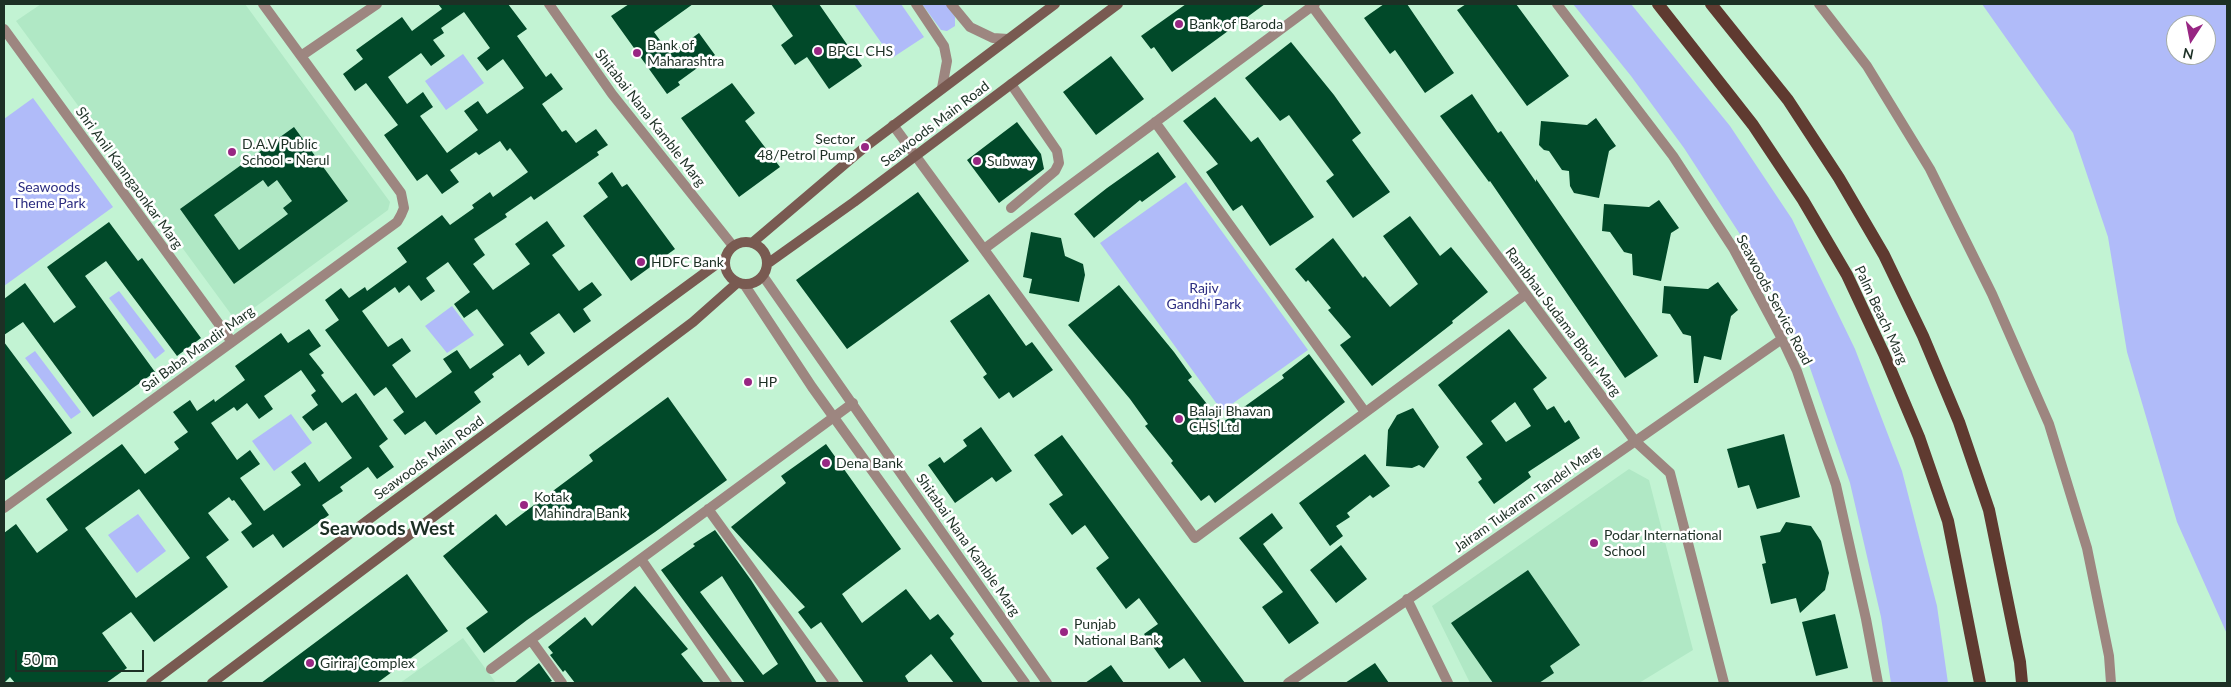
<!DOCTYPE html>
<html>
<head>
<meta charset="utf-8">
<style>
	body { margin:0 }
	#map { position:relative; width:2231px; height:687px; overflow:hidden; background:#c2f3d3; font-family:Lato,sans-serif }
	canvas { display:block }
	.frame { position:absolute; inset:0; border:5px solid #1d3025; pointer-events:none }
	.north { position:absolute; left:2166px; top:15px; width:50px; height:50px; box-sizing:border-box; background:#fff; border:1px solid #a5aca8; border-radius:50%; rotate:191deg; font-size:14px; font-weight:700; line-height:20px; text-align:center; color:#1d3025 }
	.north::after { content:''; display:block; margin:auto; width:18px; height:22px; background:#982683; clip-path:polygon(50% 0,100% 100%,50% 72%,0 100%) }
	.scale { position:absolute; left:15px; top:650px; width:129px; height:22px; box-sizing:border-box; border:2px solid #1d3025; border-top:0; padding-left:6px; font-size:15px; line-height:18px; white-space:nowrap; color:#1d3025; -webkit-text-stroke:4px #fff; paint-order:stroke }
</style>
</head>
<body>
<div id="map">
<canvas width="2231" height="687"></canvas>
<div class="frame"></div>
<div class="north">N</div>
<div class="scale">50 m</div>
</div>
<script>
const context = document.querySelector('canvas').getContext('2d');
context.lineJoin = 'round';
function fill(path, color) { context.fillStyle = color; context.fill(path, 'evenodd'); }
const poly = rows => new Path2D(rows.map(r => 'M' + r).join(''));
function strokePath(path, color, width, dash) { context.strokeStyle = color; context.lineWidth = width; context.lineCap = dash ? 'butt' : 'round'; context.setLineDash(dash || []); context.stroke(path); }
function write(font, color, halo, rows, align = 'center') {
  context.font = font + ' Lato,sans-serif'; context.lineWidth = 5; context.setLineDash([]); context.textBaseline = 'middle'; context.strokeStyle = halo; context.fillStyle = color; for (const [text, x, y, turn = 0] of rows) {
    context.save(); context.translate(x, y); context.rotate((+turn || 0) * Math.PI / 180); context.textAlign = isNaN(turn) ? turn : align; if (halo) context.strokeText(text, 0, 0); context.fillText(text, 0, 0); context.restore();
  }
}
const built = poly([
	[41,4,245,4,390,202,388,210,236,321,16,21],
	[1629,469,1649,480,1693,650,1639,683,1470,683,1432,606],
	[463,638,496,683,400,683]
]);
const green = poly([
	[854,4,901,4,924,37,892,58],
	[922,4,946,4,955,17,955,26,947,31,941,30],
	[1573,4,1631,4,1730,126,1792,219,1855,349,1902,471,1937,606,1948,683,1891,683,1881,617,1850,483,1809,365,1794,333,1745,242,1684,148,1631,76],
	[1982,4,2227,4,2227,634,2177,522,2127,352,2108,237,2073,133],
	[2176,25,2206,25,2206,55,2176,55],
	[463,54,484,83,446,110,425,81],
	[33,98,113,207,4,286,4,119],
	[1186,182,1308,350,1222,411,1100,243],
	[119,291,165,351,155,359,109,298],
	[452,306,474,335,447,353,425,326],
	[35,351,81,412,71,419,25,358],
	[291,414,312,443,274,471,252,441],
	[138,514,166,551,137,573,108,535]
]);
const building = poly([
	[438,4,508,4,527,29,517,36,546,77,551,73,563,89,542,104,562,132,566,130,576,143,596,129,608,145,597,152,599,155,534,200,531,196,505,214,507,217,474,239,485,255,473,264,493,290,530,264,515,244,547,221,565,246,552,255,579,291,592,282,602,295,583,309,591,321,574,333,559,313,530,333,545,353,528,366,520,354,492,374,494,377,474,392,481,402,436,435,425,421,405,435,393,420,404,412,386,387,374,396,325,330,339,320,325,300,341,288,349,298,365,287,367,291,407,262,397,248,442,215,450,225,474,208,472,205,490,192,493,197,528,172,510,148,507,151,500,141,479,155,476,152,450,170,459,182,442,194,427,174,417,181,384,135,398,125,366,83,355,91,343,74,363,59,356,50,402,17,412,31,442,9],
	[464,12,490,48,477,58,487,71,503,59,524,88,487,114,478,101,464,111,478,130,447,153,420,116,433,107,423,92,407,104,388,77,421,53,431,66,445,56,433,40,444,33,441,28],
	[448,262,470,292,454,304,464,318,477,309,504,345,470,369,457,350,443,359,452,372,416,398,392,365,411,351,402,338,388,347,362,311,395,287,399,293,409,285,421,301,435,291,426,278],
	[629,4,693,4,654,32,670,54,699,33,715,55,678,82,680,85,667,94,611,16],
	[771,4,819,4,862,66,829,89,807,57,795,65,781,45,793,36],
	[1186,4,1265,4,1172,72,1154,47,1151,49,1141,36],
	[1384,4,1407,4,1454,73,1425,93,1395,50,1390,54,1364,18],
	[1466,4,1516,4,1569,76,1527,106,1457,10],
	[1291,42,1334,95,1361,133,1352,140,1390,192,1353,218,1326,181,1334,175,1289,115,1280,121,1245,78],
	[1111,56,1144,99,1096,135,1063,92],
	[732,83,755,113,745,121,780,167,739,197,681,118],
	[1472,94,1498,133,1501,131,1536,182,1536,179,1658,356,1625,378,1490,181,1489,182,1440,116],
	[1215,97,1251,142,1258,137,1314,217,1270,246,1242,205,1233,211,1206,172,1218,164,1183,121],
	[1596,118,1616,146,1609,151,1599,198,1574,193,1570,186,1569,171,1562,170,1549,151,1544,150,1539,145,1541,121,1587,125],
	[1017,122,1041,154,1044,169,999,203,967,160],
	[294,127,348,201,234,284,180,209],
	[263,180,268,187,277,180,292,201,283,208,288,214,239,250,214,215],
	[1158,152,1176,177,1142,202,1140,200,1094,238,1074,214,1107,188],
	[612,172,622,187,627,184,675,249,631,281,583,216,608,197,598,183],
	[918,192,969,261,847,349,796,280],
	[1659,200,1679,228,1671,233,1661,281,1633,275,1632,254,1624,252,1610,232,1602,231,1604,204,1649,207],
	[1410,216,1440,256,1451,247,1488,292,1452,321,1453,323,1372,386,1340,345,1351,337,1328,310,1331,308,1308,280,1306,282,1295,269,1333,238,1363,278,1365,276,1390,307,1418,284,1383,236],
	[109,222,138,261,142,258,201,338,177,356,106,261,85,276,155,372,93,417,23,322,4,335,4,299,25,283,54,323,76,307,47,267],
	[1031,232,1061,238,1065,256,1083,264,1085,275,1079,302,1029,293,1032,279,1023,277],
	[1718,282,1738,310,1731,316,1721,360,1704,356,1698,383,1694,383,1691,336,1683,334,1670,314,1662,313,1664,286,1708,289],
	[1119,285,1174,352,1192,377,1188,380,1222,423,1284,378,1282,375,1309,354,1345,402,1215,503,1209,495,1201,501,1171,463,1173,461,1145,426,1148,424,1130,399,1068,325],
	[989,294,1026,346,1032,342,1053,370,1013,398,1009,392,999,399,983,377,987,374,950,321],
	[309,329,321,346,309,354,324,373,321,375,342,403,356,393,388,439,379,446,394,467,377,479,368,467,340,487,343,491,322,505,329,515,283,548,273,534,253,548,241,532,252,524,234,500,232,501,229,497,208,513,229,540,206,557,228,587,154,642,131,612,102,633,127,668,106,683,15,683,10,677,4,683,4,533,16,524,37,553,68,530,46,499,122,444,145,474,179,449,174,442,188,432,173,412,190,400,197,411,214,399,215,402,245,380,235,366,281,333,288,343],
	[301,370,316,391,311,395,318,405,302,417,313,431,326,422,352,458,319,482,305,462,291,472,301,485,264,511,240,478,260,464,250,450,237,460,211,423,234,407,237,411,247,403,259,419,273,409,264,396],
	[139,489,190,558,136,598,85,528],
	[1509,329,1547,378,1533,389,1547,410,1554,406,1565,423,1569,420,1580,438,1528,472,1531,477,1494,504,1478,482,1482,479,1466,457,1483,444,1438,385],
	[1515,402,1531,426,1506,442,1491,421],
	[4,342,72,433,4,481],
	[668,397,727,480,655,532,527,620,484,653,466,628,488,612,443,556,496,514,506,526,593,461,589,455],
	[1413,408,1439,447,1424,468,1419,465,1412,468,1386,466,1388,430,1397,415],
	[981,427,1012,471,996,482,992,477,955,503,928,465,940,457,944,463,967,446,963,440],
	[1784,434,1800,497,1757,509,1749,485,1738,488,1727,449],
	[1062,435,1245,683,1202,683,1184,658,1169,669,1144,634,1158,624,1139,598,1126,609,1096,568,1109,558,1085,525,1072,535,1049,504,1063,495,1034,455],
	[826,444,901,549,842,594,862,623,906,589,930,620,938,614,954,634,950,638,983,683,954,683,931,654,905,676,909,683,864,683,821,622,811,629,798,612,805,607,731,527,786,483,781,476],
	[1365,454,1390,486,1373,498,1370,495,1347,513,1350,517,1336,526,1343,536,1330,546,1299,503],
	[1272,513,1283,528,1263,544,1319,623,1289,644,1262,607,1283,592,1239,538],
	[1786,522,1811,526,1821,541,1829,573,1825,590,1800,613,1796,598,1771,604,1762,564,1766,563,1760,536,1780,532],
	[715,530,751,580,817,683,745,683,661,570,695,546,693,544],
	[722,576,778,664,763,675,700,592],
	[1341,545,1367,579,1336,603,1310,570],
	[1528,570,1580,645,1550,666,1554,673,1539,683,1493,683,1451,623],
	[407,574,448,631,377,683,261,683],
	[635,586,688,649,681,654,704,683,575,683,565,670,563,672,550,655,553,653,548,647,585,617,592,626],
	[1835,614,1848,668,1816,676,1802,622],
	[539,663,552,681,548,683,514,683],
	[1375,663,1389,683,1345,683],
	[1111,665,1124,683,1085,683]
]);
const minor = poly([
	[916,4,944,46,947,61,942,88],
	[951,4,970,27,993,38,1008,39],
	[1557,4,1673,156,1733,248,1782,339,1797,371,1836,485,1866,619,1878,683],
	[1819,4,1867,66,1930,169,1992,294,2049,424,2087,548,2109,656,2111,683],
	[1312,6,1635,441,1670,473,1724,683],
	[4,29,232,342],
	[301,56,377,4],
	[1155,122,1365,412],
	[893,125,1195,538,1526,294],
	[1011,208,1055,171,1059,163,1057,151,1011,84],
	[984,249,1315,4],
	[4,508,397,222,401,215,404,208,401,193,263,4],
	[708,509,834,683],
	[641,559,727,683],
	[1407,599,1448,683],
	[531,640,562,683],
	[491,669,853,403],
	[1288,683,1782,339]
]);
const tertiary = poly([
	[549,4,612,94,733,246],
	[763,276,1047,683],
	[744,284,812,387,1025,683]
]);
const secondary = poly([
	'725 263a21 21 0 1 1 42 0a21 21 0 1 1-42 0Z',
	[752,243,865,147,1055,4],
	[767,264,854,202,1118,4],
	[151,683,376,514,725,258],
	[212,683,693,322,737,283]
]);
const primary = poly([
	[1658,4,1753,125,1803,200,1847,275,1884,354,1919,437,1948,521,1980,683],
	[1711,4,1788,100,1839,178,1884,255,1923,336,1959,422,1989,510,2020,662,2022,683]
]);
const markers = [
	[1179,24,5,"#982683"],
	[818,51,5,"#982683"],
	[637,53,5,"#982683"],
	[865,147,5,"#982683"],
	[232,152,5,"#982683"],
	[977,161,5,"#982683"],
	[641,262,5,"#982683"],
	[748,382,5,"#982683"],
	[1179,419,5,"#982683"],
	[826,463,5,"#982683"],
	[524,505,5,"#982683"],
	[1594,543,5,"#982683"],
	[1064,632,5,"#982683"],
	[310,663,5,"#982683"]
];
const poiNames = [
	["Bank of Baroda",1189,24],
	["Bank of",647,45],
	["Maharashtra",647,61],
	["BPCL CHS",828,51],
	["Sector",855,139,"right"],
	["48/Petrol Pump",855,155,"right"],
	["D.A.V Public",242,144],
	["School - Nerul",242,160],
	["Subway",987,161],
	["HDFC Bank",651,262],
	["HP",758,382],
	["Balaji Bhavan",1189,411],
	["CHS Ltd",1189,427],
	["Dena Bank",836,463],
	["Kotak",534,497],
	["Mahindra Bank",534,513],
	["Podar International",1604,535],
	["School",1604,551],
	["Punjab",1074,624],
	["National Bank",1074,640],
	["Giriraj Complex",320,663]
];
const streetNames = [
	["Shitabai Nana Kamble Marg",650,118,52],
	["Seawoods Main Road",935,124,-37],
	["Shri Anil Kanngaonkar Marg",129,178,54],
	["Seawoods Service Road",1774,300,62],
	["Palm Beach Marg",1881,315,65],
	["Rambhau Sudama Bhoir Marg",1563,322,53],
	["Sai Baba Mandir Marg",198,349,-36],
	["Seawoods Main Road",429,458,-36],
	["Jairam Tukaram Tandel Marg",1527,499,-35],
	["Shitabai Nana Kamble Marg",968,545,55]
];
const parkNames = [
	["Seawoods",49,187],
	["Theme Park",49,203],
	["Rajiv",1204,288],
	["Gandhi Park",1204,304]
];
const districtNames = [
	["Seawoods West",387,529]
];
fill(built, '#b0e8c5');
fill(green, '#b0bbf9');
fill(building, '#014929');
strokePath(minor, '#9d8680', 10);
strokePath(tertiary, '#9d8680', 10);
strokePath(secondary, '#795a51', 10);
strokePath(primary, '#5f3a30', 12);
for (const [x, y, r, color] of markers) { const dot = new Path2D(); dot.arc(x, y, r, 0, 2 * Math.PI); context.fillStyle = color; context.fill(dot); strokePath(dot, '#fff', 2); }
write('14px', '#1d3025', '#fff', poiNames, 'left');
write('14px', '#1d3025', '#fff', streetNames);
write('14px', '#2c2d80', '#fff', parkNames);
write('bold 19px', '#1d3025', '#fff', districtNames);
</script>
</body>
</html>
